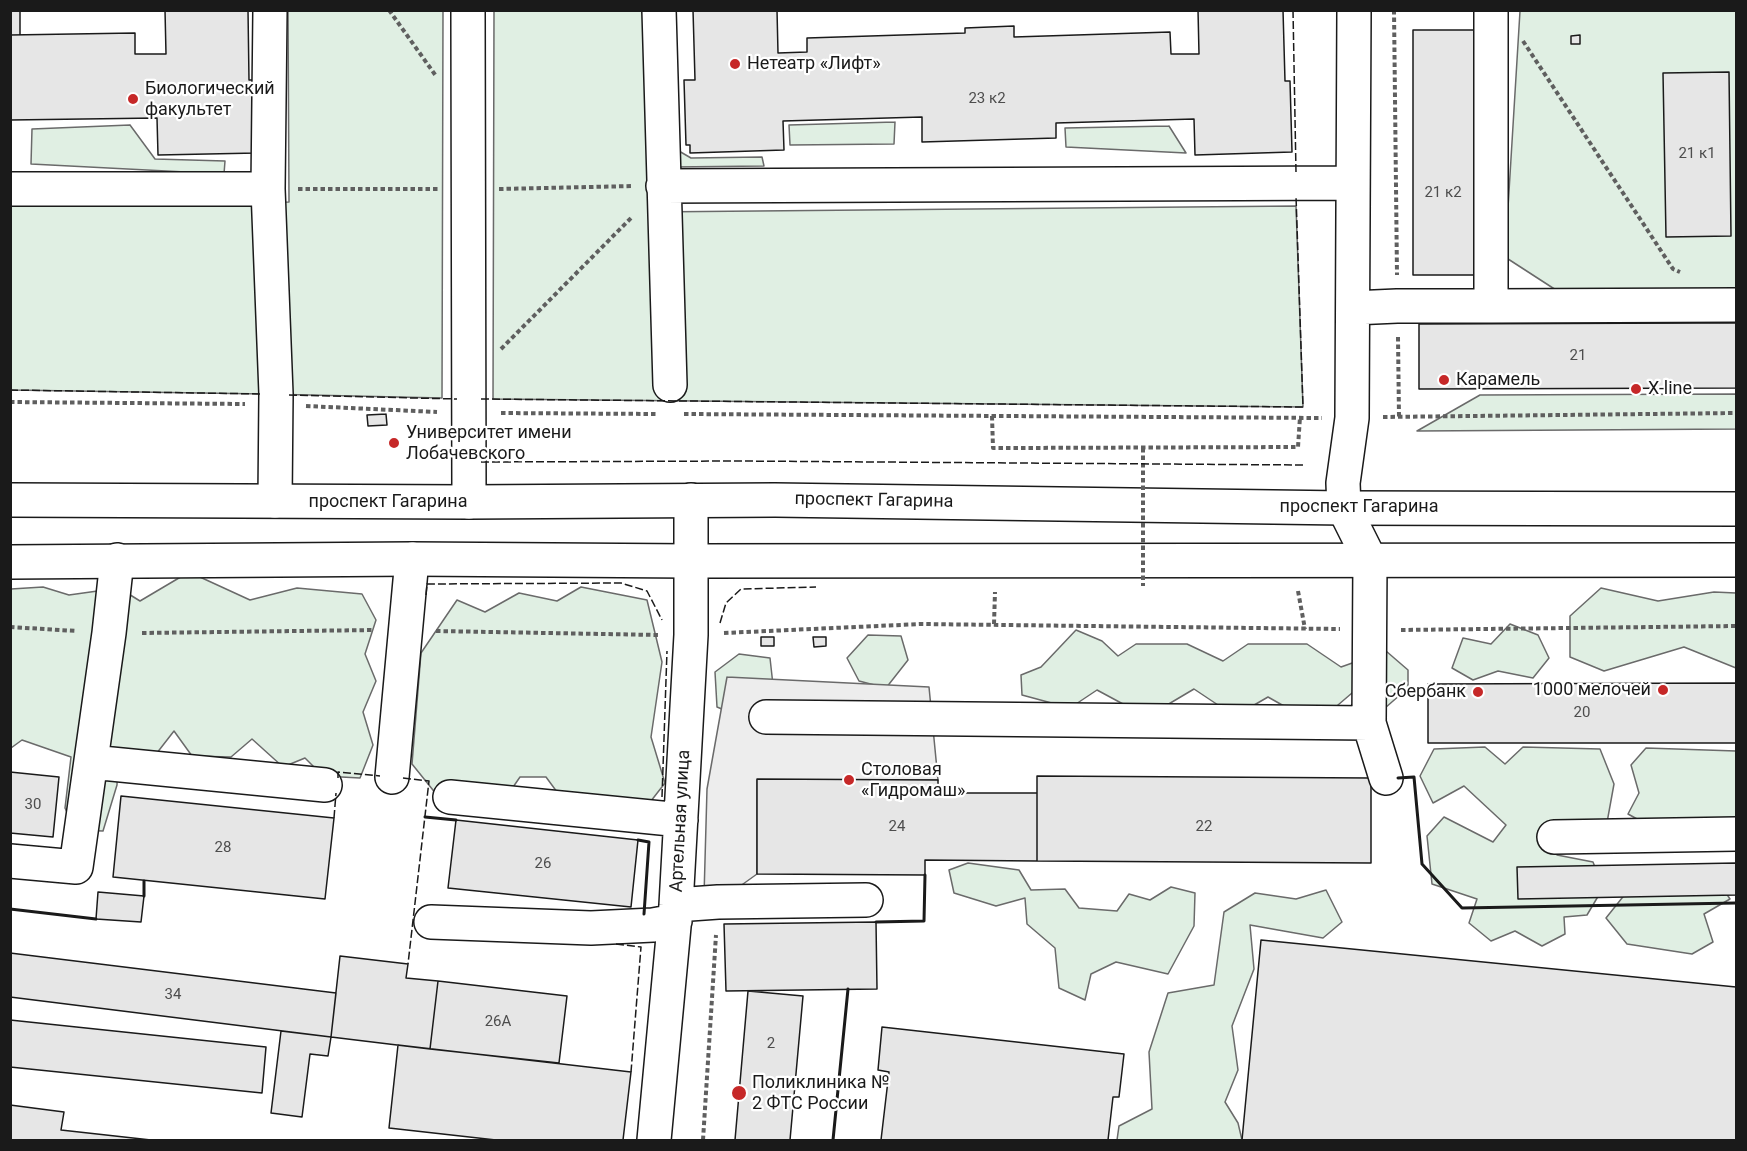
<!DOCTYPE html>
<html>
<head>
<meta charset="utf-8">
<style>
	body { margin:0 }
	#map { position:relative; width:1747px; height:1151px; overflow:hidden; background:#fff; font-family:Roboto,sans-serif }
	canvas { display:block }
	.frame { position:absolute; inset:0; border:12px solid #1a1a1a; pointer-events:none }
</style>
</head>
<body>
<div id="map">
<canvas width="1747" height="1151"></canvas>
<div class="frame"></div>
</div>
<script>
const context = document.querySelector('canvas').getContext('2d');
context.lineJoin = 'round';
function fill(path, color) { context.fillStyle = color; context.fill(path, 'evenodd'); }
const poly = rows => new Path2D(rows.map(r => 'M' + r).join(''));
function strokePath(path, color, width, dash) { context.strokeStyle = color; context.lineWidth = width; context.lineCap = dash ? 'butt' : 'round'; context.setLineDash(dash || []); context.stroke(path); }
function write(font, color, halo, rows, align = 'center') {
  context.font = font + ' Roboto,sans-serif'; context.lineWidth = 4.5; context.setLineDash([]); context.textBaseline = 'middle'; context.strokeStyle = halo; context.fillStyle = color; for (const [text, x, y, turn = 0] of rows) {
    context.save(); context.translate(x, y); context.rotate((+turn || 0) * Math.PI / 180); context.textAlign = isNaN(turn) ? turn : align; if (halo) context.strokeText(text, 0, 0); context.fillText(text, 0, 0); context.restore();
  }
}
const green = poly([
	[288,11,443,11,442,398,265,394,11,390,10,203,289,202,288,11],
	[494,11,644,11,649,212,1296,206,1303,407,493,399,494,11],
	[1520,11,1736,11,1736,315,1556,290,1505,257,1520,11],
	[895,122,894,144,790,145,789,125,895,122],
	[130,125,155,159,225,161,224,174,31,164,32,129,130,125],
	[1169,126,1186,153,1066,147,1065,128,1169,126],
	[672,147,691,158,762,157,764,166,672,167,672,147],
	[1736,394,1736,429,1417,431,1480,395,1736,394],
	[189,572,250,600,297,588,362,594,376,620,365,654,376,681,363,712,373,745,360,778,323,776,305,758,283,767,252,739,231,757,192,756,174,731,153,758,118,754,117,785,103,831,75,830,65,808,71,757,22,740,11,748,11,589,43,587,69,595,119,588,140,601,189,572],
	[581,587,647,600,662,662,651,737,665,783,633,824,571,811,546,777,520,777,500,806,445,805,412,764,421,653,457,600,485,612,519,593,557,601,581,587],
	[1601,588,1658,601,1714,592,1736,593,1736,668,1684,647,1604,671,1570,657,1570,616,1601,588],
	[1510,624,1538,635,1549,658,1533,678,1498,671,1473,680,1452,668,1463,638,1491,644,1510,624],
	[1076,630,1102,641,1118,656,1136,644,1187,644,1223,661,1248,644,1307,644,1341,667,1386,651,1408,670,1408,688,1385,708,1352,693,1331,711,1291,710,1268,697,1249,708,1224,709,1194,689,1167,705,1123,704,1097,690,1070,708,1022,695,1021,675,1041,667,1076,630],
	[868,635,901,636,908,660,886,688,859,681,847,658,868,635],
	[739,654,770,658,774,694,741,717,717,707,715,672,739,654],
	[1485,747,1505,764,1523,747,1600,749,1614,784,1606,828,1559,829,1557,855,1593,862,1603,888,1587,915,1564,917,1565,934,1542,946,1515,931,1491,941,1469,923,1477,899,1432,884,1427,836,1444,817,1493,842,1506,825,1464,786,1433,803,1420,776,1434,749,1485,747],
	[1646,748,1736,751,1736,843,1686,846,1628,814,1639,793,1631,765,1646,748],
	[968,863,1019,870,1031,890,1065,889,1079,908,1117,911,1129,894,1150,900,1171,887,1195,893,1194,926,1168,974,1116,962,1091,974,1085,1000,1059,988,1055,948,1027,924,1025,898,996,906,954,893,949,870,968,863],
	[1718,881,1730,899,1704,914,1713,942,1692,954,1627,944,1606,918,1634,883,1718,881],
	[1326,890,1342,922,1323,938,1250,925,1254,969,1232,1026,1238,1070,1225,1102,1238,1123,1242,1140,1117,1140,1119,1126,1152,1109,1149,1052,1168,993,1214,985,1224,912,1255,893,1296,899,1326,890]
]);
const parking = poly([
	[727,677,929,687,938,780,757,780,757,874,718,902,704,896,707,789,727,677]
]);
const building = poly([
	[10,10,20,10,20,35,10,35,10,10],
	[165,10,248,10,249,80,256,80,257,153,158,155,157,118,10,120,10,35,135,33,135,54,166,54,165,10],
	[693,10,777,10,778,53,807,52,807,38,965,33,965,28,1014,26,1014,37,1170,32,1171,54,1199,54,1198,10,1283,10,1285,81,1290,81,1292,152,1195,155,1194,119,1056,123,1056,138,922,142,922,117,783,121,784,150,690,153,690,145,686,145,684,80,695,80,693,10],
	[1413,30,1474,30,1474,275,1413,275,1413,30],
	[1580,35,1580,44,1571,44,1571,36,1580,35],
	[1729,72,1731,236,1666,237,1663,73,1729,72],
	[1697,323,1736,323,1736,388,1419,389,1419,324,1697,323],
	[386,414,387,425,368,426,367,415,386,414],
	[761,637,774,637,774,646,761,646,761,637],
	[813,637,826,637,826,646,814,647,813,637],
	[1736,683,1736,743,1428,743,1428,684,1736,683],
	[10,772,59,777,53,837,10,833,10,772],
	[1037,776,1371,778,1371,863,1037,861,1037,776],
	[757,779,938,780,938,793,1037,793,1037,861,925,860,925,875,757,874,757,779],
	[121,796,334,818,325,899,113,877,121,796],
	[456,820,638,840,631,907,448,888,456,820],
	[1736,863,1736,895,1518,899,1517,867,1736,863],
	[98,892,144,896,141,922,96,919,98,892],
	[876,922,877,989,726,991,724,924,876,922],
	[1261,940,1736,987,1736,1140,1242,1140,1261,940],
	[10,953,336,993,331,1037,10,997,10,953],
	[340,956,408,964,406,978,438,981,430,1049,331,1037,340,956],
	[438,981,567,996,559,1063,430,1049,438,981],
	[748,991,803,996,790,1140,735,1140,748,991],
	[10,1020,266,1047,262,1093,10,1067,10,1020],
	[882,1027,1124,1054,1119,1097,1113,1097,1108,1140,881,1140,889,1072,878,1070,882,1027],
	[281,1031,331,1037,328,1056,310,1054,302,1117,271,1113,281,1031],
	[398,1045,631,1072,623,1140,496,1140,389,1128,398,1045],
	[10,1105,64,1112,61,1130,151,1140,10,1140,10,1105]
]);
const path = poly([
	[389,10,436,76],
	[1394,10,1397,275],
	[1523,41,1673,269,1680,272],
	[298,189,438,189],
	[499,189,633,186],
	[1398,337,1399,417],
	[501,349,633,216],
	[10,402,245,404],
	[306,406,437,412],
	[501,413,656,414],
	[684,414,1322,418],
	[992,416,993,448,1008,448,1298,447,1300,417],
	[1383,417,1736,413],
	[1298,591,1305,629],
	[994,624,995,592],
	[10,627,77,631],
	[1401,630,1736,626],
	[436,631,659,635],
	[142,633,374,630],
	[724,633,921,624,1340,629],
	[703,1140,716,935]
]);
const minor = poly([
	[270,10,268,189,276,394,275,501],
	[468,10,469,502],
	[659,10,670,385],
	[1354,10,1352,418,1343,483,1344,508,1370,560,1369,723,1386,778],
	[1491,10,1491,306,1736,305],
	[663,186,1353,183],
	[10,189,268,189],
	[1353,308,1397,306,1491,306],
	[766,717,1369,723],
	[91,762,325,785],
	[392,777,412,559],
	[450,797,681,820],
	[1554,837,1736,834],
	[10,861,76,867,109,633,117,560],
	[676,905,718,902,866,900],
	[431,922,591,928,653,925,675,921],
	[654,1140,676,905,691,635,691,500]
]);
const major = poly([
	[10,500,469,502,775,500,1344,508,1736,509],
	[10,562,412,559,691,561,1736,560]
]);
const pathBridge = poly([
	[1143,448,1143,586]
]);
const fence = poly([
	[1293,10,1296,172],
	[10,390,262,394],
	[289,395,457,399],
	[481,399,1303,407,1296,196],
	[481,462,737,461,1303,465],
	[426,595,427,584,621,583,647,591,662,620],
	[720,623,726,603,741,589,816,587],
	[338,778,338,772,380,776],
	[403,778,429,781,408,964],
	[662,797,667,651],
	[334,818,336,793],
	[616,944,641,947,631,1072]
]);
const wall = poly([
	[1398,778,1414,777,1422,864,1462,908,1736,903],
	[425,817,456,820],
	[638,840,649,842,644,914],
	[144,896,144,881],
	[10,909,96,919],
	[876,922,924,921,925,875],
	[833,1140,848,989]
]);
const markers = [
	[735,64,6,"#c62828"],
	[133,99,6,"#c62828"],
	[1444,380,6,"#c62828"],
	[1636,389,6,"#c62828"],
	[394,443,6,"#c62828"],
	[1663,690,6,"#c62828"],
	[1478,692,6,"#c62828"],
	[849,780,6,"#c62828"],
	[739,1093,8,"#c62828"]
];
const numberNames = [
	["23 к2",987,99],
	["21 к1",1697,154],
	["21 к2",1443,193],
	["21",1578,356],
	["20",1582,713],
	["30",33,805],
	["24",897,827],
	["22",1204,827],
	["28",223,848],
	["26",543,864],
	["34",173,995],
	["26А",498,1022],
	["2",771,1044]
];
const poiNames = [
	["Нетеатр «Лифт»",747,64],
	["Биологический",145,89],
	["факультет",145,110],
	["Карамель",1456,380],
	["X-line",1648,389],
	["Университет имени",406,433],
	["Лобачевского",406,454],
	["1000 мелочей",1651,690,"right"],
	["Сбербанк",1466,692,"right"],
	["Столовая",861,770],
	["«Гидромаш»",861,791],
	["Поликлиника №",752,1083],
	["2 ФТС России",752,1104]
];
const streetNames = [
	["проспект Гагарина",874,501,1],
	["проспект Гагарина",388,502],
	["проспект Гагарина",1359,507],
	["Артельная улица",681,821,-87]
];
fill(green, '#e0efe3');
strokePath(green, '#6a6a6a', 1.5);
fill(parking, '#ededed');
strokePath(parking, '#6a6a6a', 1.5);
fill(building, '#e6e6e6');
strokePath(building, '#1a1a1a', 1.5);
strokePath(minor, '#1a1a1a', 36);
strokePath(major, '#1a1a1a', 36);
strokePath(path, '#5f5f5f', 4, [4.5, 3]);
strokePath(minor, '#fff', 33);
strokePath(major, '#fff', 33);
strokePath(pathBridge, '#5f5f5f', 4, [4.5, 3]);
strokePath(fence, '#1a1a1a', 1.5, [8, 3]);
strokePath(wall, '#1a1a1a', 3);
for (const [x, y, r, color] of markers) { const dot = new Path2D(); dot.arc(x, y, r, 0, 2 * Math.PI); context.fillStyle = color; context.fill(dot); strokePath(dot, '#fff', 2); }
write('15px', '#4d4d4d', null, numberNames);
write('18px', '#1a1a1a', '#fff', poiNames, 'left');
write('18px', '#1a1a1a', '#fff', streetNames);
</script>
</body>
</html>
